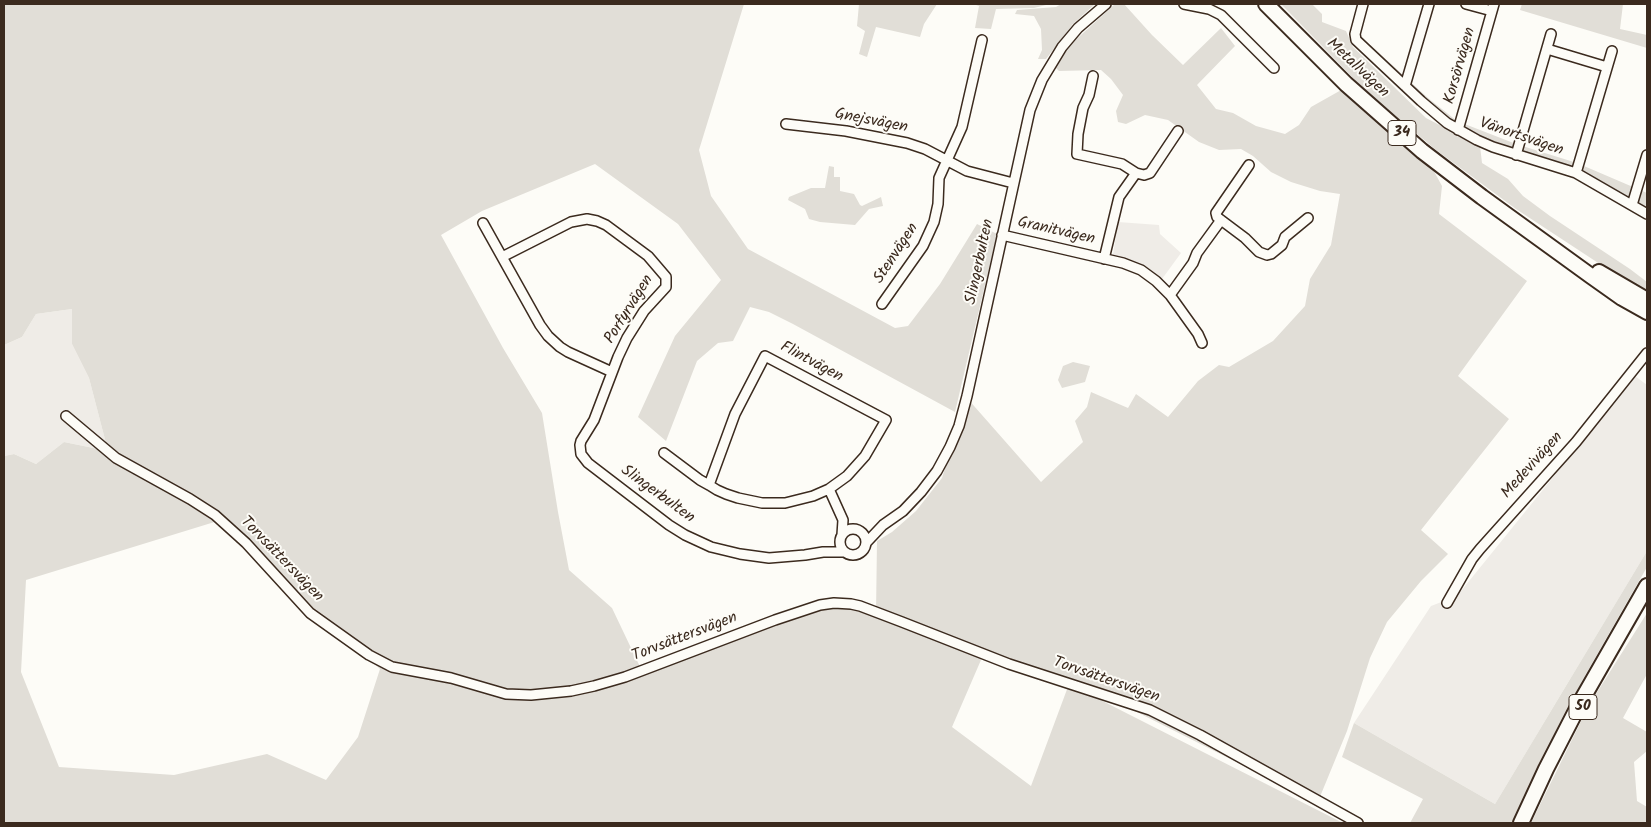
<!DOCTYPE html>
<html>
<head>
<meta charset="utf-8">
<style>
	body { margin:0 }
	#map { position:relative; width:1651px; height:827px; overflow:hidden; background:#fdfcf7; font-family:Kalam,sans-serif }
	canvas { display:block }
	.frame { position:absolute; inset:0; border:5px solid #3b2a1e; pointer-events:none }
</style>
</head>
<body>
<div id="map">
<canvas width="1651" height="827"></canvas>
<div class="frame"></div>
</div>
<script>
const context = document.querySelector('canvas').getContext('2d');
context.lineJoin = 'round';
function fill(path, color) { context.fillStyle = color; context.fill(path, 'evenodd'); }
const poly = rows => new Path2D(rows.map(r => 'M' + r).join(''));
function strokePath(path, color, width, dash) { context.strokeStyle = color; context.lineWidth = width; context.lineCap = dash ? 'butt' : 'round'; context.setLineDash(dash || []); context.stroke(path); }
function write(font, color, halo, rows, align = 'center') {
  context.font = font + ' Kalam,sans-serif'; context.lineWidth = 4; context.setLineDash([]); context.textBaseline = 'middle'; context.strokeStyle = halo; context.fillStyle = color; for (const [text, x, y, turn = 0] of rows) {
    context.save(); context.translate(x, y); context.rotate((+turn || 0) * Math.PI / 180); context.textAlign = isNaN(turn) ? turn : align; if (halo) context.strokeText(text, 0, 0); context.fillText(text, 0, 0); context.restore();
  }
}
const built = poly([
	[1118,222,1159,225,1160,234,1181,253,1162,279,1140,263,1113,255],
	[72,309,72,344,89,378,108,451,64,442,36,464,14,454,4,456,4,345,22,337,36,314],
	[1635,376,1647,385,1647,551,1495,804,1354,723,1431,606,1457,596]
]);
const green = poly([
	[4,4,744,4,699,150,711,196,748,249,895,328,908,326,940,284,977,224,997,234,955,412,793,324,769,312,750,307,733,341,718,343,697,361,666,441,638,417,675,336,721,280,678,224,595,164,482,211,441,235,503,348,542,413,558,512,569,570,612,608,642,671,753,625,839,603,876,613,877,541,892,532,916,511,942,478,967,398,1041,482,1083,442,1075,421,1087,407,1091,392,1128,408,1136,394,1168,417,1198,381,1219,365,1229,367,1273,341,1305,306,1310,279,1331,245,1340,194,1320,191,1291,182,1271,172,1253,156,1241,149,1219,150,1199,142,1168,120,1145,115,1126,124,1118,122,1116,111,1123,95,1111,79,1101,70,1059,71,1053,65,1070,45,1115,4,1124,4,1152,35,1183,65,1221,28,1235,46,1197,85,1216,109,1233,113,1256,126,1285,134,1299,125,1311,107,1343,89,1430,164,1442,186,1439,214,1527,281,1458,376,1509,419,1421,530,1448,554,1421,581,1387,622,1370,658,1347,731,1317,804,1292,790,1101,694,1073,686,1343,823,4,823,4,456,14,454,36,464,64,442,108,451,89,378,72,344,72,309,36,314,22,337,4,345],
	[221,520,292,591,380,669,358,737,326,780,267,754,174,775,59,767,21,672,26,580],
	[984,653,1069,684,1031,786,952,727],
	[419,667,443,678,383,669,384,668],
	[859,4,937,4,924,24,920,37,876,27,867,57,859,54,865,31,857,26],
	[973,4,1050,4,1034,8,996,9,991,29,975,28,979,6],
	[1061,4,1095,4,1073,24,1046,59,1038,59,1042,50,1041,29,1034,16,1015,14,1017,10,1056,7],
	[1281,4,1312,4,1322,14,1322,22,1346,31,1353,47,1426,118,1480,146,1482,163,1508,179,1523,196,1550,216,1630,269,1647,282,1647,295,1516,209,1436,150,1366,91],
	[1522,4,1623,4,1620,29,1647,35,1647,48,1520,10],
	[1353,29,1428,98,1457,121,1516,144,1577,163,1647,193,1647,215,1574,175,1511,155,1431,115,1353,42],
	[829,166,834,167,834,177,840,177,840,191,854,194,860,205,862,206,881,197,883,206,869,209,855,225,820,222,809,219,805,209,788,200,789,197,811,188,825,188],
	[1073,362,1090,366,1085,382,1062,388,1058,380,1063,366],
	[1647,551,1647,567,1582,681,1512,823,1410,823,1423,799,1342,757,1354,723,1495,804],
	[1647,613,1647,674,1623,718,1647,732,1647,751,1634,762,1637,801,1647,807,1647,823,1531,823,1589,705]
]);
const minor = poly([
	[1184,4,1209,9,1221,15,1274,68],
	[1363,4,1355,34,1356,40,1421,101,1447,123,1477,140,1493,147,1576,173,1647,214],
	[1466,4,1492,11],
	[1547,49,1607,67],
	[1093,76,1089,95,1083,108,1078,134,1077,154,1122,164,1136,173,1144,175,1150,173,1178,131],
	[1405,86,1429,4],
	[786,124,846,131,907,143,925,149,967,171,1013,183],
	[1458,130,1494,4],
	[1516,155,1551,34],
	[1249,165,1216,213,1217,217,1245,238,1259,252,1267,255,1271,254,1282,245,1285,237,1308,218],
	[1576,173,1612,51],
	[1632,205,1647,155],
	[483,223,540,325,548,336,560,347,568,352,612,372],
	[1002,235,1123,263,1141,270,1156,281,1170,295,1198,334,1202,343],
	[502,257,571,222,587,219,597,221,606,225,648,256,666,277,666,287,644,311,627,338,618,357,594,420,581,441,580,445,581,454,588,463,669,525,685,535,711,547,740,554,769,558,805,555,823,552,843,552],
	[1104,259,1119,197,1136,173],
	[1170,295,1193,263,1197,253,1221,220],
	[882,304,923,246,934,222,938,204,939,178,962,127,982,40],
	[66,416,116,458,190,499,215,515,246,543,310,613,369,655,392,667,451,678,506,694,531,695,571,691,594,686,625,677,775,620,820,605,834,603,851,604,860,606,902,622,1009,664,1150,710,1200,735,1358,823],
	[664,453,700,480,709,485,717,490,726,494,738,498,762,503,785,503,813,496,829,489,847,476,865,456,886,420,765,356,735,414,709,485],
	[829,489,843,520,842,535],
	'840 542a13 13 0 1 1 26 0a13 13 0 1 1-26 0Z',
	[866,543,883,525,903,511,921,492,937,471,950,447,959,426,967,396,1030,110,1042,80,1062,47,1078,28,1106,4],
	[1447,603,1472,559,1480,549,1576,442,1647,353]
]);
const primary = poly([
	[1266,4,1346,84,1422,151,1482,197,1591,276,1622,298,1647,312],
	[1599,272,1647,300]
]);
const trunk = poly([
	[1521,823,1546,769,1580,703,1647,586]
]);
const shields = [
	[1402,133,28],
	[1583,707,28]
];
const shieldNames = [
	["34",1402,133],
	["50",1583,707]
];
const streetNames = [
	["Korsörvägen",1461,66,-74],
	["Metallvägen",1357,69,43],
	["Gnejsvägen",871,122,11],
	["Vänortsvägen",1521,138,19],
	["Granitvägen",1056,232,13],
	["Stenvägen",897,254,-57],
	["Slingerbulten",981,262,-78],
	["Porfyrvägen",630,310,-58],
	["Flintvägen",811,363,28],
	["Medevivägen",1533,466,-48],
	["Slingerbulten",657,495,36],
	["Torvsättersvägen",281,560,46],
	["Torvsättersvägen",685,638,-21],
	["Torvsättersvägen",1106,681,19]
];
fill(built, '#efece7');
fill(green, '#e1ded7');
strokePath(minor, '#3b2a1e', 12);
strokePath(primary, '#3b2a1e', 18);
strokePath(trunk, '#3b2a1e', 18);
strokePath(minor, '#fdfcf7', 9);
strokePath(primary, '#fdfcf7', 14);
strokePath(trunk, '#fdfcf7', 14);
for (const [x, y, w] of shields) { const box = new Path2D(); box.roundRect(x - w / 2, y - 12.5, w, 25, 4); context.fillStyle = '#fdfcf7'; context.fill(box); strokePath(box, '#3b2a1e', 1); }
write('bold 15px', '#3b2a1e', null, shieldNames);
write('16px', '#3b2a1e', '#fdfcf7', streetNames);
</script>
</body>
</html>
